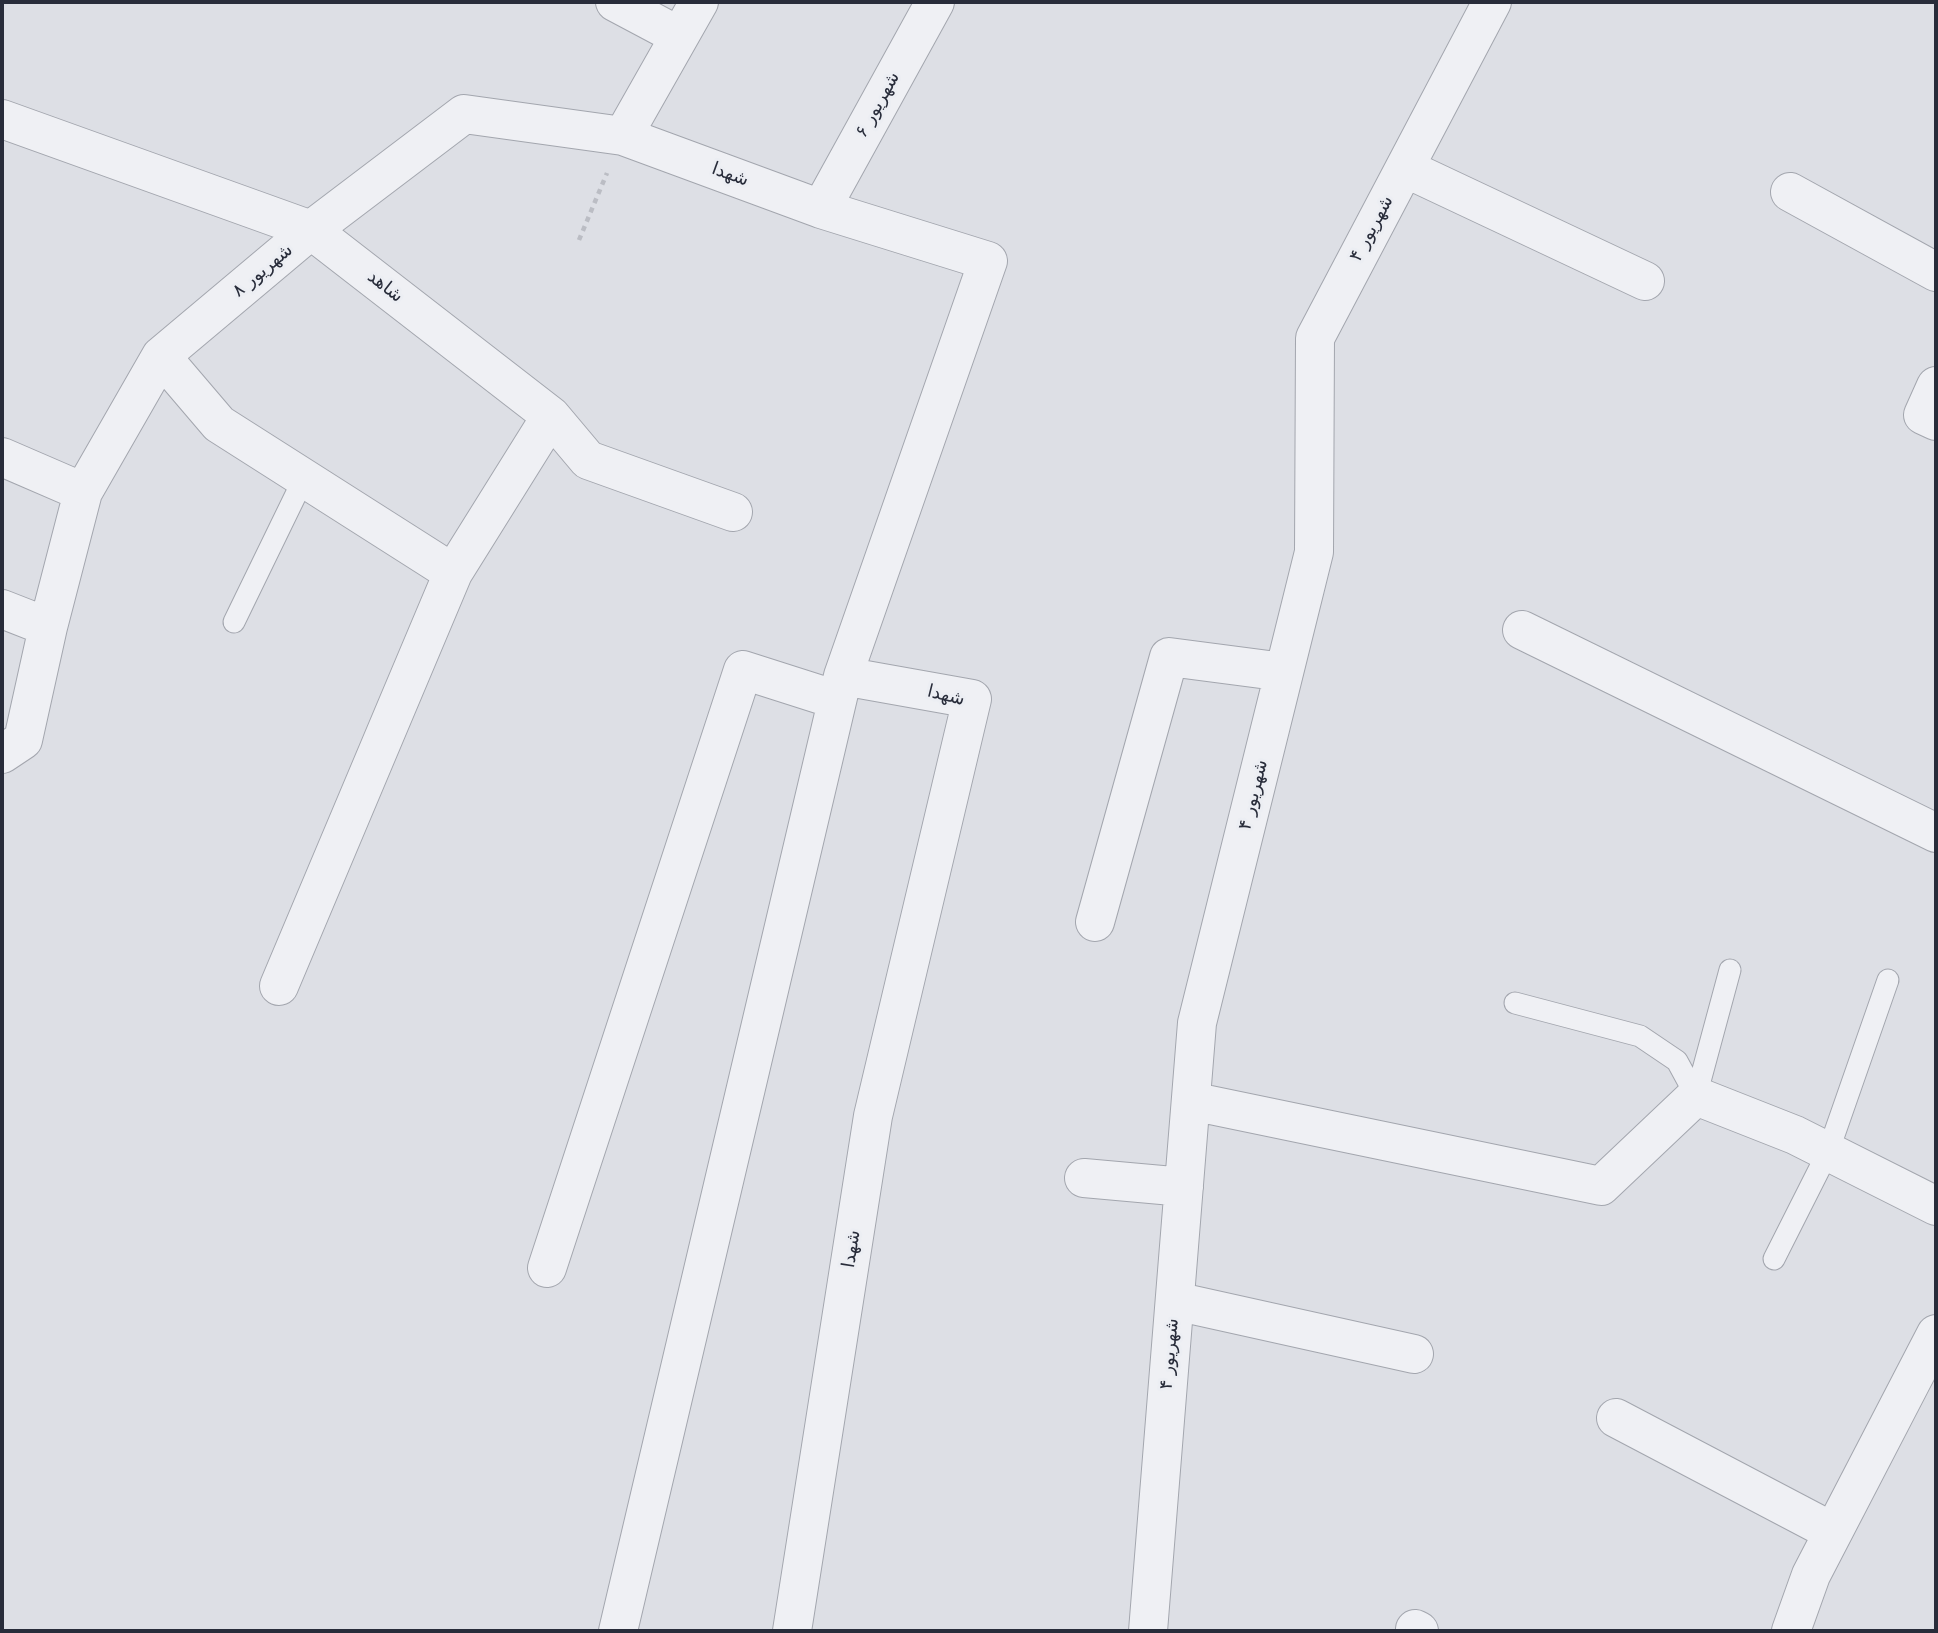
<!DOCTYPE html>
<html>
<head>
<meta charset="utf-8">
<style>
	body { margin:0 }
	#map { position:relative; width:1938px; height:1633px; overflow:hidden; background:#dddfe5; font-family:"DejaVu Sans",sans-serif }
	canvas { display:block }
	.frame { position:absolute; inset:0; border:4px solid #282c3a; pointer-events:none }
</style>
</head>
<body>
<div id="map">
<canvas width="1938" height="1633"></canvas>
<div class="frame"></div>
</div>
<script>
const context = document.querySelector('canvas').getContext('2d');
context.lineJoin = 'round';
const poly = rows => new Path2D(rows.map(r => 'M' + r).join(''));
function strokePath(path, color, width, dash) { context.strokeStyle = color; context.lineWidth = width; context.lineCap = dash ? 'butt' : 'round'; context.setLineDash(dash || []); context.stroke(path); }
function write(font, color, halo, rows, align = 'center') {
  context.font = font + ' "DejaVu Sans","Noto Sans Arabic",sans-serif'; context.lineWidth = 6; context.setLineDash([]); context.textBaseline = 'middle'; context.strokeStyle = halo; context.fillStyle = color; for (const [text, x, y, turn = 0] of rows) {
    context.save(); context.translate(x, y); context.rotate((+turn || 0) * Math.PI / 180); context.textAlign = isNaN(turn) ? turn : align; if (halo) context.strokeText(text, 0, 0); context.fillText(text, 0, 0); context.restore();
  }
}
const path = poly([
	[579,240,607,173]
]);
const lane = poly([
	[234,622,304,478],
	[1515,1003,1640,1036,1677,1061,1696,1096],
	[1696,1096,1730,970],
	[1774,1259,1828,1152,1888,980]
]);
const street = poly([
	[615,2,679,36],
	[2,119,311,230,551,416,588,460,733,512],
	[623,136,699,2],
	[1405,168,1645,281],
	[1790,192,1936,272],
	[821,209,935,2],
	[161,356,219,424,453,573],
	[1936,386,1923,415,1936,421],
	[2,457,83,492],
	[2,609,48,627],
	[1522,630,1936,833],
	[2,754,23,740,48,627,83,492,161,356,311,230,464,114,623,136,821,209,988,261,843,676,972,699,873,1116,792,1631],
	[1095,922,1169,657,1284,672],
	[279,986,453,573,551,416],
	[1191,1101,1601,1186,1696,1096,1795,1135,1936,1206],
	[1084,1178,1184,1187],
	[547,1268,743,670,837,700],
	[1175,1301,1414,1354],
	[1616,1418,1833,1532],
	[1415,1629,1419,1631],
	[618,1631,843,676],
	[1148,1631,1197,1023,1314,552,1315,338,1492,2],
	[1791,1631,1811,1575,1936,1334]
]);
const streetNames = [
	["شهریور ۶",878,105,-61],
	["شهدا",730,175,20],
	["شهریور ۴",1372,229,-62],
	["شهریور ۸",263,271,-40],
	["شاهد",385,287,38],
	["شهدا",946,696,14],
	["شهریور ۴",1254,795,-76],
	["شهدا",852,1249,-81],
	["شهریور ۴",1170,1354,-85]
];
strokePath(lane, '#a3a6ae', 23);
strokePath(street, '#a3a6ae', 40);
strokePath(path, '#bbbdc4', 4.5, [5, 5]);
strokePath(lane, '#eff0f4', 21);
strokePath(street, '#eff0f4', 38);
write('18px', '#282c3a', '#eceef3', streetNames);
</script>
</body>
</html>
